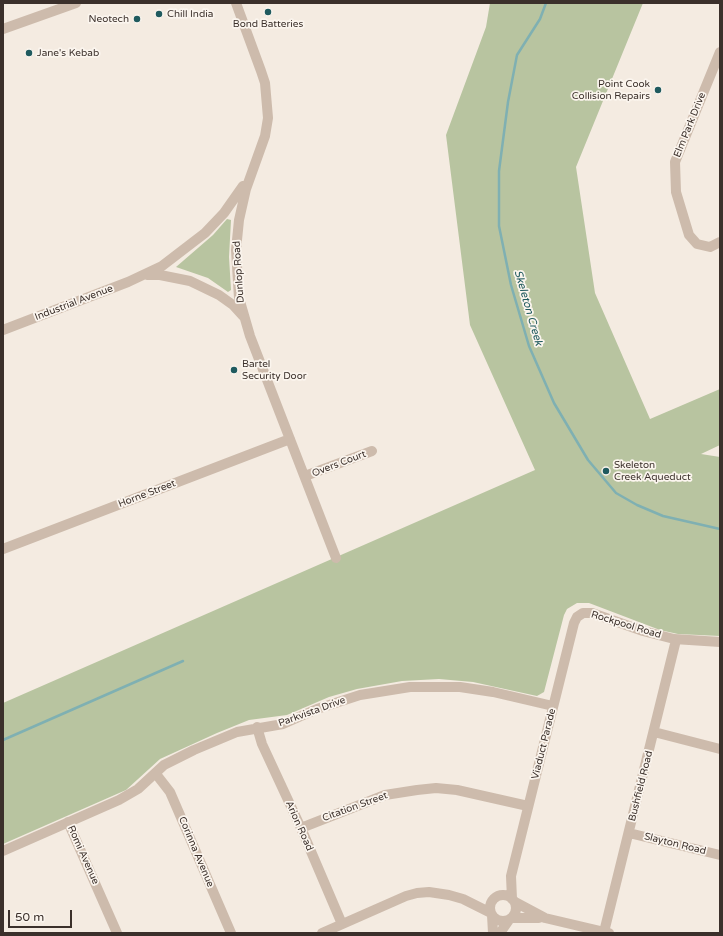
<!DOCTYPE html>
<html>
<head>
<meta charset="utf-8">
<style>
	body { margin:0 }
	#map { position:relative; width:723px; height:936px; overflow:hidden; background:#f4ebe1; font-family:"Varela Round",sans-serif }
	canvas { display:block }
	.frame { position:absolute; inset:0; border:4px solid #3b302b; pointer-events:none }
	.scale { position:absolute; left:8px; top:910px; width:64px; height:18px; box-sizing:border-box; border:2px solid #3b302b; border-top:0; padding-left:5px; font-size:12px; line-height:14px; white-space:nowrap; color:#3b302b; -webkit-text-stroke:3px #fbf5ee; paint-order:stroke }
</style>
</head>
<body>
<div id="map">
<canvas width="723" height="936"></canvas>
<div class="frame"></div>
<div class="scale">50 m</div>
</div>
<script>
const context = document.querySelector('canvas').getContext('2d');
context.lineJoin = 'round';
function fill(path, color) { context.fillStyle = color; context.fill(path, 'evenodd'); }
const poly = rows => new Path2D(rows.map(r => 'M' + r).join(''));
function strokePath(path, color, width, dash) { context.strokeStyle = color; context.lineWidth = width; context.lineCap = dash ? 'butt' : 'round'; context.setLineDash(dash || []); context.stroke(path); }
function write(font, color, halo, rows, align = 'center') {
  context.font = font + ' "Varela Round",sans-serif'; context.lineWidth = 3.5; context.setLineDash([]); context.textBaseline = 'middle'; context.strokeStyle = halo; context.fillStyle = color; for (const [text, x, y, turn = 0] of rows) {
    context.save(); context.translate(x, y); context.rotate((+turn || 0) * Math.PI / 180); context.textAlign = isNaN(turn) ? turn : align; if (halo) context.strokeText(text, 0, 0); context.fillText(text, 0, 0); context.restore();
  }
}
const green = poly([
	[490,3,643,3,576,167,595,293,650,419,720,389,720,445,701,454,720,457,720,636,678,634,660,630,589,603,577,603,567,609,564,615,544,692,537,696,473,682,439,679,402,681,357,689,329,697,287,715,249,720,217,733,160,759,126,790,3,844,3,703,535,470,470,325,446,135,486,27],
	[227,219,231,220,229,257,231,290,228,292,208,278,176,267,213,235]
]);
const stream = poly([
	[546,3,540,19,517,55,508,102,499,171,499,226,511,285,529,346,554,403,588,460,616,493,637,505,663,516,720,529],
	[3,740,183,661]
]);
const minor = poly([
	[236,3,261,71,265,83,268,118,265,136,246,189,239,220,236,250,239,298,250,336,336,558],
	[3,29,76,3],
	[720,52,675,162,676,192,689,235,697,244,710,247,720,242],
	[147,275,160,275,190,281,219,295,233,305,243,316],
	[3,330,128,282,162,266,205,233,224,213,243,186],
	[305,476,372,451],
	[3,549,290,439],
	[257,727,262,744,301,828,342,924],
	[654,732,720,749],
	[156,774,170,792,231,933],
	[68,822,117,933],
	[301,828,385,795,417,790,436,788,457,790,528,806],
	[629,833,720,855],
	[3,851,119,800,138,789,164,765,194,750,237,732,283,724,317,709,360,695,410,687,460,687,493,692,553,706],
	'490 908a13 13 0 1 1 26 0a13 13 0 1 1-26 0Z',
	[512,899,511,876,574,623,577,617,583,613,592,613,643,631,674,639,720,642],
	[515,902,545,918,609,933],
	[492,915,493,933],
	[512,918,539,918],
	[604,932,676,640],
	[322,933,406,896,417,893,429,892,449,895,463,899,491,913],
	[500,933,509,920]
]);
const markers = [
	[268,12,4,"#1f5a5e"],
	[159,14,4,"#1f5a5e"],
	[137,19,4,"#1f5a5e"],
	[29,53,4,"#1f5a5e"],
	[658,90,4,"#1f5a5e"],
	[234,370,4,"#1f5a5e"],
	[606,471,4,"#1f5a5e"]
];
const poiNames = [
	["Chill India",167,14],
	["Neotech",129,19,"right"],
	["Bond Batteries",268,24,"center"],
	["Jane's Kebab",37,53],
	["Point Cook",650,84,"right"],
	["Collision Repairs",650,96,"right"],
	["Bartel",242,364],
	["Security Door",242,376],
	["Skeleton",614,465],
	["Creek Aqueduct",614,477]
];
const streetNames = [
	["Elm Park Drive",690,125,-68],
	["Dunlop Road",239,272,-94],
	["Industrial Avenue",74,303,-21],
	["Overs Court",339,464,-21],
	["Horne Street",147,494,-21],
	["Rockpool Road",626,625,17],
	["Parkvista Drive",312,712,-20],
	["Viaduct Parade",544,744,-76],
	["Bushfield Road",641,786,-76],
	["Citation Street",355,807,-20],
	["Arion Road",299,826,66],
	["Slayton Road",675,844,14],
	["Corinna Avenue",196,852,67],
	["Romi Avenue",83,855,66]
];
const waterNames = [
	["Skeleton Creek",528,308,74]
];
fill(green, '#b8c4a0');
strokePath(stream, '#7fb0b2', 2.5);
strokePath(minor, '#cdbbac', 10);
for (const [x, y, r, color] of markers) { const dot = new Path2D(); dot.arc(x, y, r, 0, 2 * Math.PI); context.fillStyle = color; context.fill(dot); strokePath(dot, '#fbf5ee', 1.5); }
write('10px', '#3b302b', '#fbf5ee', poiNames, 'left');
write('10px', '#3b302b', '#fbf5ee', streetNames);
write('italic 11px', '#1f5a5e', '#fbf5ee', waterNames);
</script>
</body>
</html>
